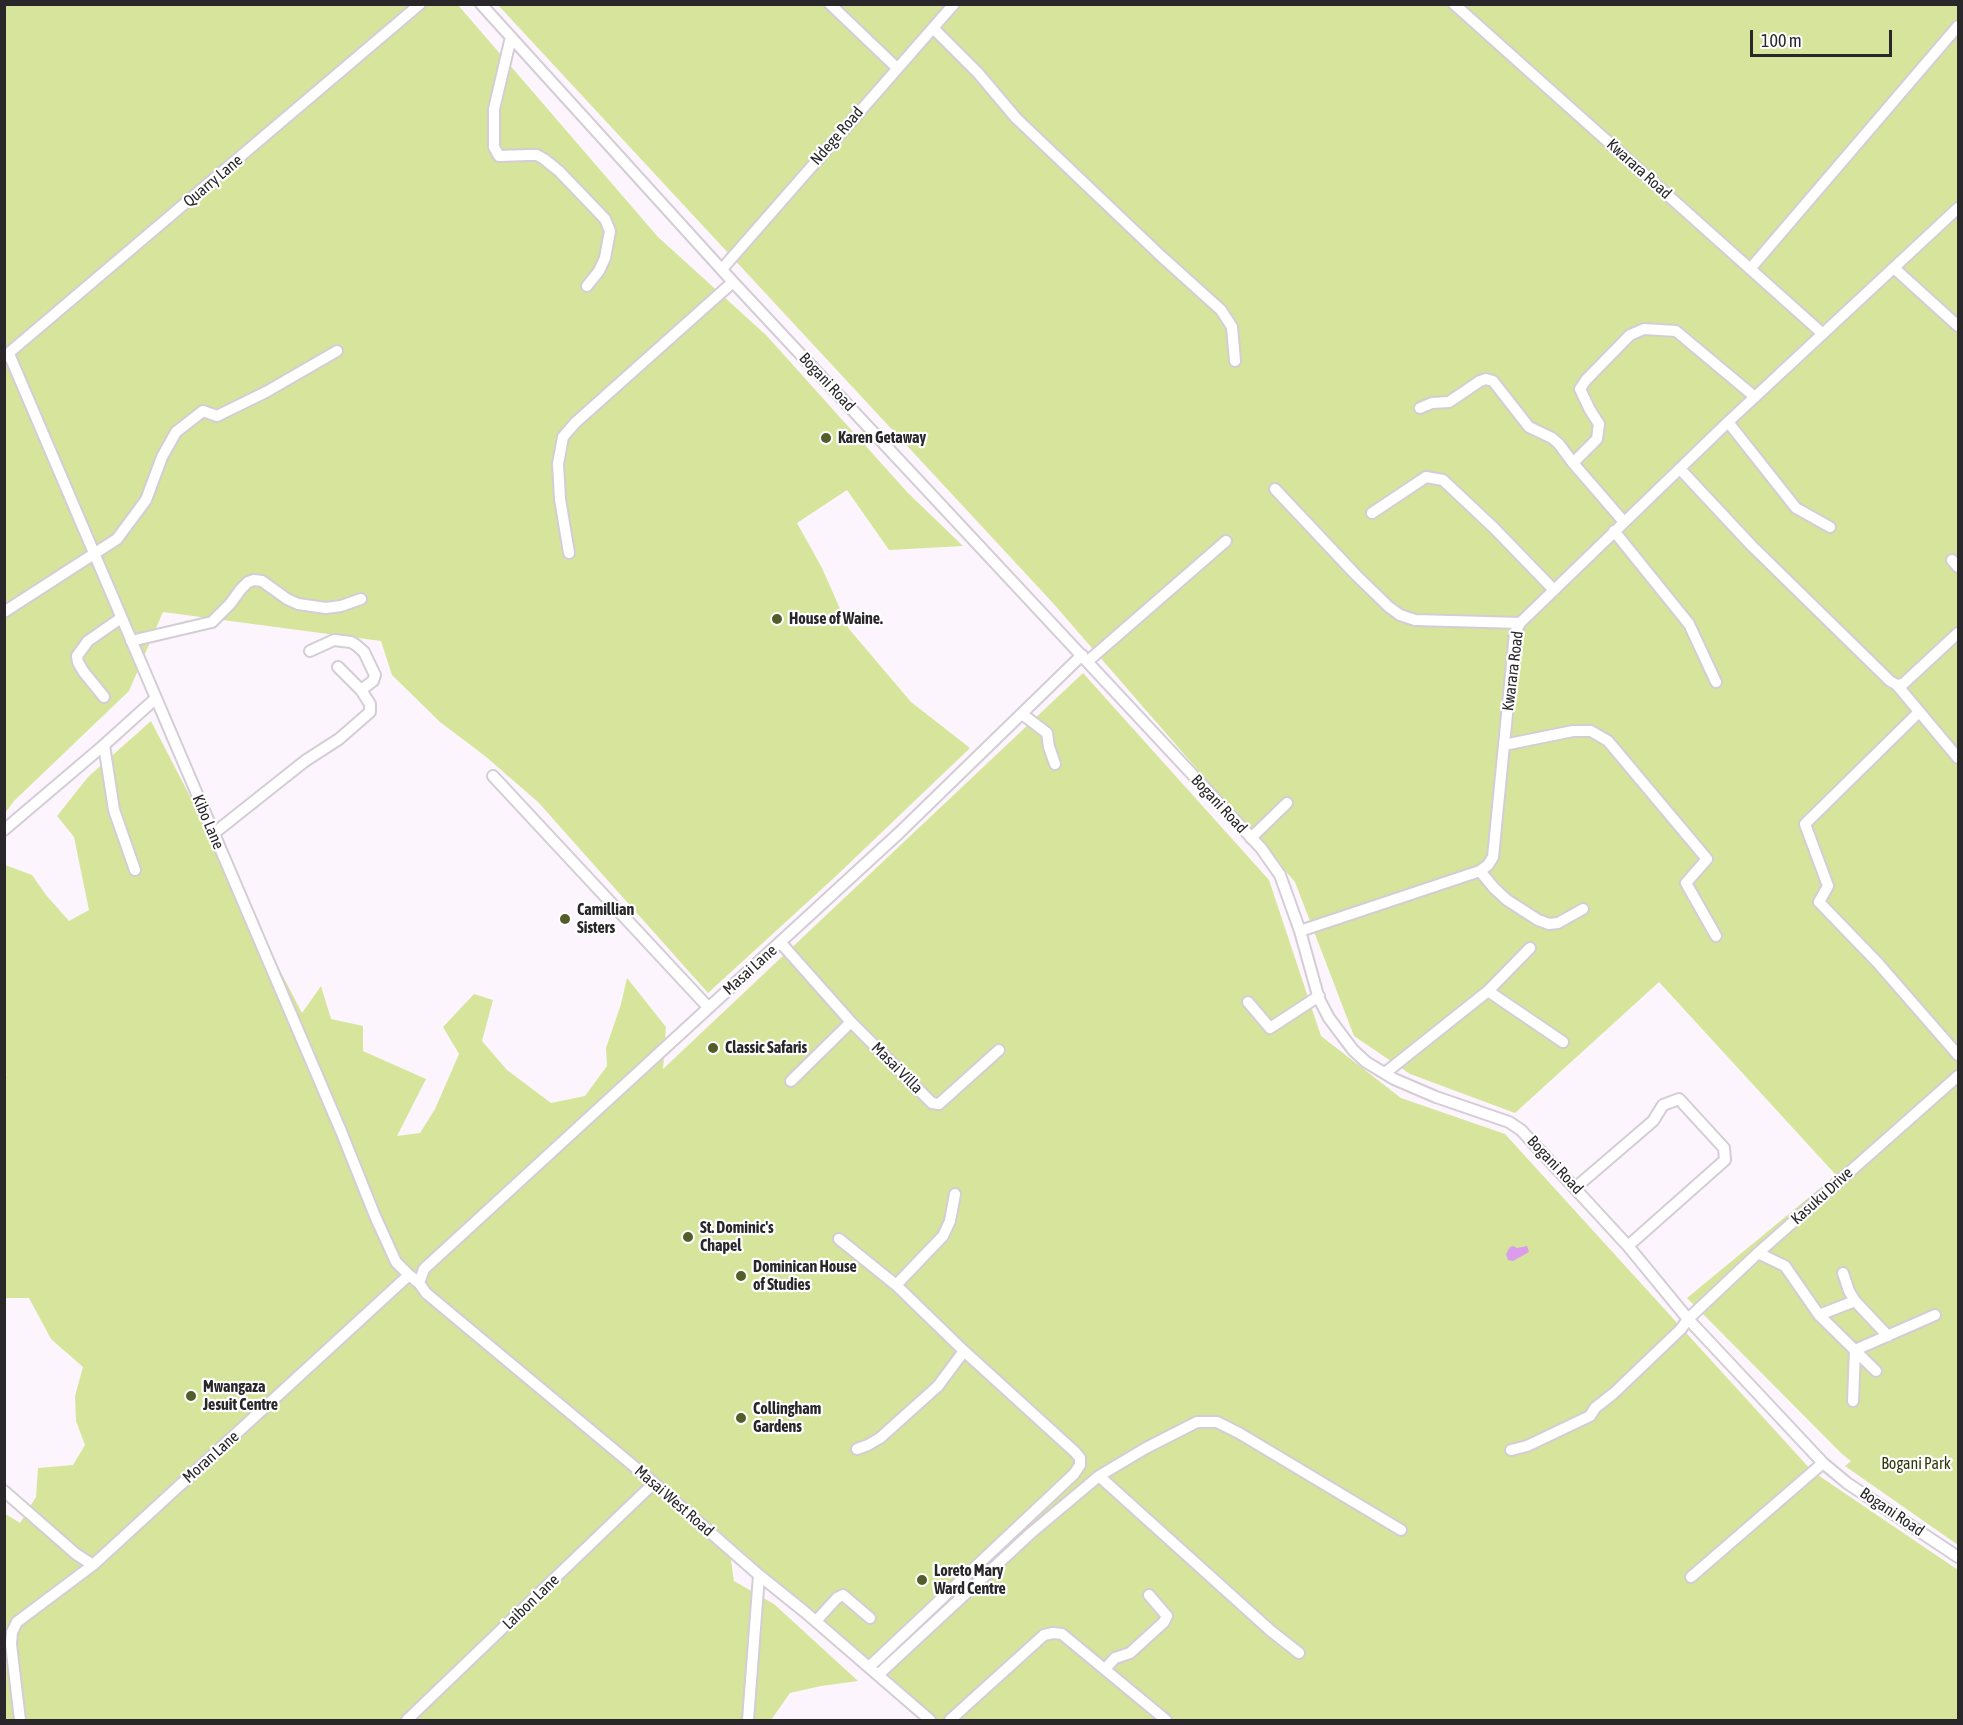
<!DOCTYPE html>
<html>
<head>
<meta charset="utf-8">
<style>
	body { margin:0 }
	#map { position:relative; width:1963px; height:1725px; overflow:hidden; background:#fcf5fe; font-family:"Asap Condensed",sans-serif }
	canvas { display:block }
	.frame { position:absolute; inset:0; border:6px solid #2a272a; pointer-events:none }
	.scale { position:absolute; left:1750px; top:30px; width:142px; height:27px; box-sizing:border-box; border:3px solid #2a272a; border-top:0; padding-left:8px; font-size:18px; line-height:21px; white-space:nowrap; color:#2a272a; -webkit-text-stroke:4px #fff; paint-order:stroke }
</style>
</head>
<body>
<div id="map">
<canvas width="1963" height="1725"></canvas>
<div class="frame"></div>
<div class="scale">100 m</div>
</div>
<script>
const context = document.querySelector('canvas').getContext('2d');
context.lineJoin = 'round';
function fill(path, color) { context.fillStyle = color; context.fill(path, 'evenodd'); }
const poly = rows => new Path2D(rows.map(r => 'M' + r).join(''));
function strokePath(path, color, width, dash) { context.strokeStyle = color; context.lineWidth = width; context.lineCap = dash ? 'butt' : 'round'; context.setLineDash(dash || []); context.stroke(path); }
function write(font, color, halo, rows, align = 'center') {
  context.font = font + ' "Asap Condensed",sans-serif'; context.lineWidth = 4.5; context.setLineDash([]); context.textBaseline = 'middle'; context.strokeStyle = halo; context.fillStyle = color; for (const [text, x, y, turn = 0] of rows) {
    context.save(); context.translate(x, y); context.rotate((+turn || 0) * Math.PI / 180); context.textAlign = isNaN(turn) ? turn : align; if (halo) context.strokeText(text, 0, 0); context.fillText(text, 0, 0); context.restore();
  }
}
const green = poly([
	[5,5,458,5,658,237,766,335,908,493,963,546,889,550,847,490,797,523,822,568,849,629,911,702,970,748,835,877,708,993,538,802,485,756,440,722,392,675,381,641,163,612,129,691,14,801,5,813],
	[498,5,1958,5,1958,1545,1845,1466,1851,1461,1842,1454,1687,1298,1836,1175,1659,982,1515,1113,1410,1074,1354,1036,1295,882,1052,602],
	[1083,673,1269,880,1321,1036,1401,1098,1505,1134,1812,1471,1958,1570,1958,1720,926,1720,729,1547,734,1581,774,1604,858,1681,821,1686,790,1693,771,1720,5,1720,4,1513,20,1523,36,1497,38,1468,73,1465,85,1445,76,1421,75,1396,83,1367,51,1339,29,1298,5,1298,4,1076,7,1074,4,1073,5,865,32,875,46,895,69,921,89,910,74,837,57,816,88,777,151,721,302,1013,321,986,331,1019,363,1026,363,1051,426,1079,397,1136,420,1133,435,1109,459,1054,443,1027,474,994,493,1000,482,1041,507,1070,551,1103,585,1096,607,1066,606,1048,621,1004,627,978,666,1027,663,1069]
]);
const water = poly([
	[1513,1246,1517,1248,1527,1246,1529,1252,1513,1261,1508,1260,1506,1254,1510,1247]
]);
const minor = poly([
	[481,4,733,282,1261,848,1280,875,1300,931,1319,999,1329,1018,1353,1050,1366,1062,1394,1079,1436,1097,1509,1122,1521,1130,1628,1246,1688,1319,1823,1463,1847,1483,1958,1557],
	[830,4,897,68],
	[1454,4,1823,334],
	[933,28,978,73,1016,118,1161,256,1221,310,1232,327,1235,361],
	[511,37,494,109,494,147,499,156,528,155,537,155,544,159,559,171,605,219,610,231,605,258,599,271,587,286],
	[1894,268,1958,326],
	[722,269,954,4],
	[1750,269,1958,26],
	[9,354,341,1131,375,1216,396,1262,409,1275,419,1283,426,1293,654,1483,759,1575,805,1612,930,1720],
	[4,357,420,4],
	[1420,408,1432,403,1449,402,1480,381,1486,379,1493,381,1529,427,1552,438,1559,444,1573,463],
	[1728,422,1796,508,1830,527],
	[1680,469,1752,546,1890,681,1897,685,1903,684,1958,633],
	[1275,489,1356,575,1389,607,1400,615,1415,620,1520,623],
	[1372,513,1426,477,1443,480,1494,528,1553,589],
	[1624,522,1573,463,1597,439,1599,424,1590,410,1580,389,1586,380,1630,335,1644,329,1676,331,1755,397],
	[1614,531,1689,624,1716,682],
	[569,553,560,499,558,464,563,437,575,423,733,282],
	[1952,560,1958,567],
	[4,612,117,539,146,500,162,457,176,432,203,411,217,416,266,392,337,351],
	[131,641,212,622,230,604,241,589,248,582,254,580,262,581,287,599,298,604,326,608,341,606,361,599],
	[310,651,334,640,351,642,356,645,364,652,375,675,373,681,361,690],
	[1088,661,1226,541],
	[1897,685,1958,758],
	[104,697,83,671,78,662,77,656,88,641,121,618],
	[1919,712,1805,824,1828,886,1819,902,1877,962,1958,1055],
	[1022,714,1047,733,1049,747,1055,764],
	[104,745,114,810,135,870],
	[1504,745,1573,731,1591,731,1608,741,1707,859,1686,883,1716,936],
	[493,776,708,1007],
	[4,830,104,745,155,699],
	[213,834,305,761,339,739,370,712,370,704,361,690,338,667],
	[1251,838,1287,803],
	[1480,871,1494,888,1507,900,1538,920,1549,924,1558,923,1583,909],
	[1300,931,1480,871,1488,865,1493,857,1515,633,1520,623,1728,422,1958,208],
	[780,942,851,1022,932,1103,939,1104,999,1050],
	[1488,991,1563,1042],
	[1248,1002,1270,1028,1319,996],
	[1385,1073,1488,991,1530,948],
	[791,1081,851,1022],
	[1575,1188,1653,1121,1663,1105,1679,1099,1724,1148,1725,1160,1628,1246],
	[839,1239,896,1285],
	[1758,1253,1785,1266,1819,1315,1876,1371],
	[1843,1273,1849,1291,1855,1301],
	[419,1283,424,1269,899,833,1082,655],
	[1819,1315,1855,1301,1888,1336],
	[1853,1401,1855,1350,1935,1315],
	[857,1449,868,1445,880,1438,938,1386,964,1351],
	[1511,1450,1527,1446,1590,1416,1595,1408,1614,1393,1681,1329,1688,1319,1758,1253,1958,1076],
	[1099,1476,1271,1631,1299,1653],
	[4,1491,76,1554,93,1565,409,1275],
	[1691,1577,1823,1463],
	[816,1621,837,1598,843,1595,870,1618],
	[869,1667,1074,1474,1080,1465,1080,1458,1075,1452,964,1351,896,1285,943,1236,950,1221,955,1194],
	[1105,1669,1115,1658,1130,1653,1164,1622,1167,1616,1149,1595],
	[879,1674,1031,1533,1099,1476,1146,1448,1197,1422,1217,1422,1239,1433,1401,1530],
	[20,1720,11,1644,12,1632,17,1622,93,1565],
	[407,1720,654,1483],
	[748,1720,759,1575],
	[950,1720,1044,1635,1053,1633,1062,1634,1166,1720]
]);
const markers = [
	[826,438,6,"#555c2b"],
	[777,619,6,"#555c2b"],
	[565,919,6,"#555c2b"],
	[713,1048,6,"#555c2b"],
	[688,1237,6,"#555c2b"],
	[741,1276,6,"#555c2b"],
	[191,1396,6,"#555c2b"],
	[741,1418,6,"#555c2b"],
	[922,1580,6,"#555c2b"]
];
const streetNames = [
	["Ndege Road",837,136,-49],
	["Kwarara Road",1639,169,42],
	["Quarry Lane",213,181,-40],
	["Bogani Road",827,382,47],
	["Kwarara Road",1513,671,-83],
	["Bogani Road",1219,804,47],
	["Kibo Lane",208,822,67],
	["Masai Lane",750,970,-42],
	["Masai Villa",897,1068,45],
	["Bogani Road",1555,1165,47],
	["Kasuku Drive",1822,1196,-42],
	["Moran Lane",211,1457,-42],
	["Masai West Road",674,1501,41],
	["Bogani Road",1892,1512,34],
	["Laibon Lane",531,1602,-44]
];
const poiNames = [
	["Karen Getaway",838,438],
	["House of Waine.",789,619],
	["Camillian",577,910],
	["Sisters",577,928],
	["Classic Safaris",725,1048],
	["St. Dominic's",700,1228],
	["Chapel",700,1246],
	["Dominican House",753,1267],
	["of Studies",753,1285],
	["Mwangaza",203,1387],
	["Jesuit Centre",203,1405],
	["Collingham",753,1409],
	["Gardens",753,1427],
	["Loreto Mary",934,1571],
	["Ward Centre",934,1589]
];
const parkNames = [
	["Bogani Park",1916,1464]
];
fill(green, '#d7e49b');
fill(water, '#db9ceb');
strokePath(minor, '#d4cdd6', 14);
strokePath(minor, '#fff', 10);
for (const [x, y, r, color] of markers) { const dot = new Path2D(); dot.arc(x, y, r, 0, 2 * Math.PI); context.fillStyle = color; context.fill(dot); strokePath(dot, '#fff', 2); }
write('16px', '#2a272a', '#fff', streetNames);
write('bold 16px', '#2a272a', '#fff', poiNames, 'left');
write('16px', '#32380c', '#fff', parkNames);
</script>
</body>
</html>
